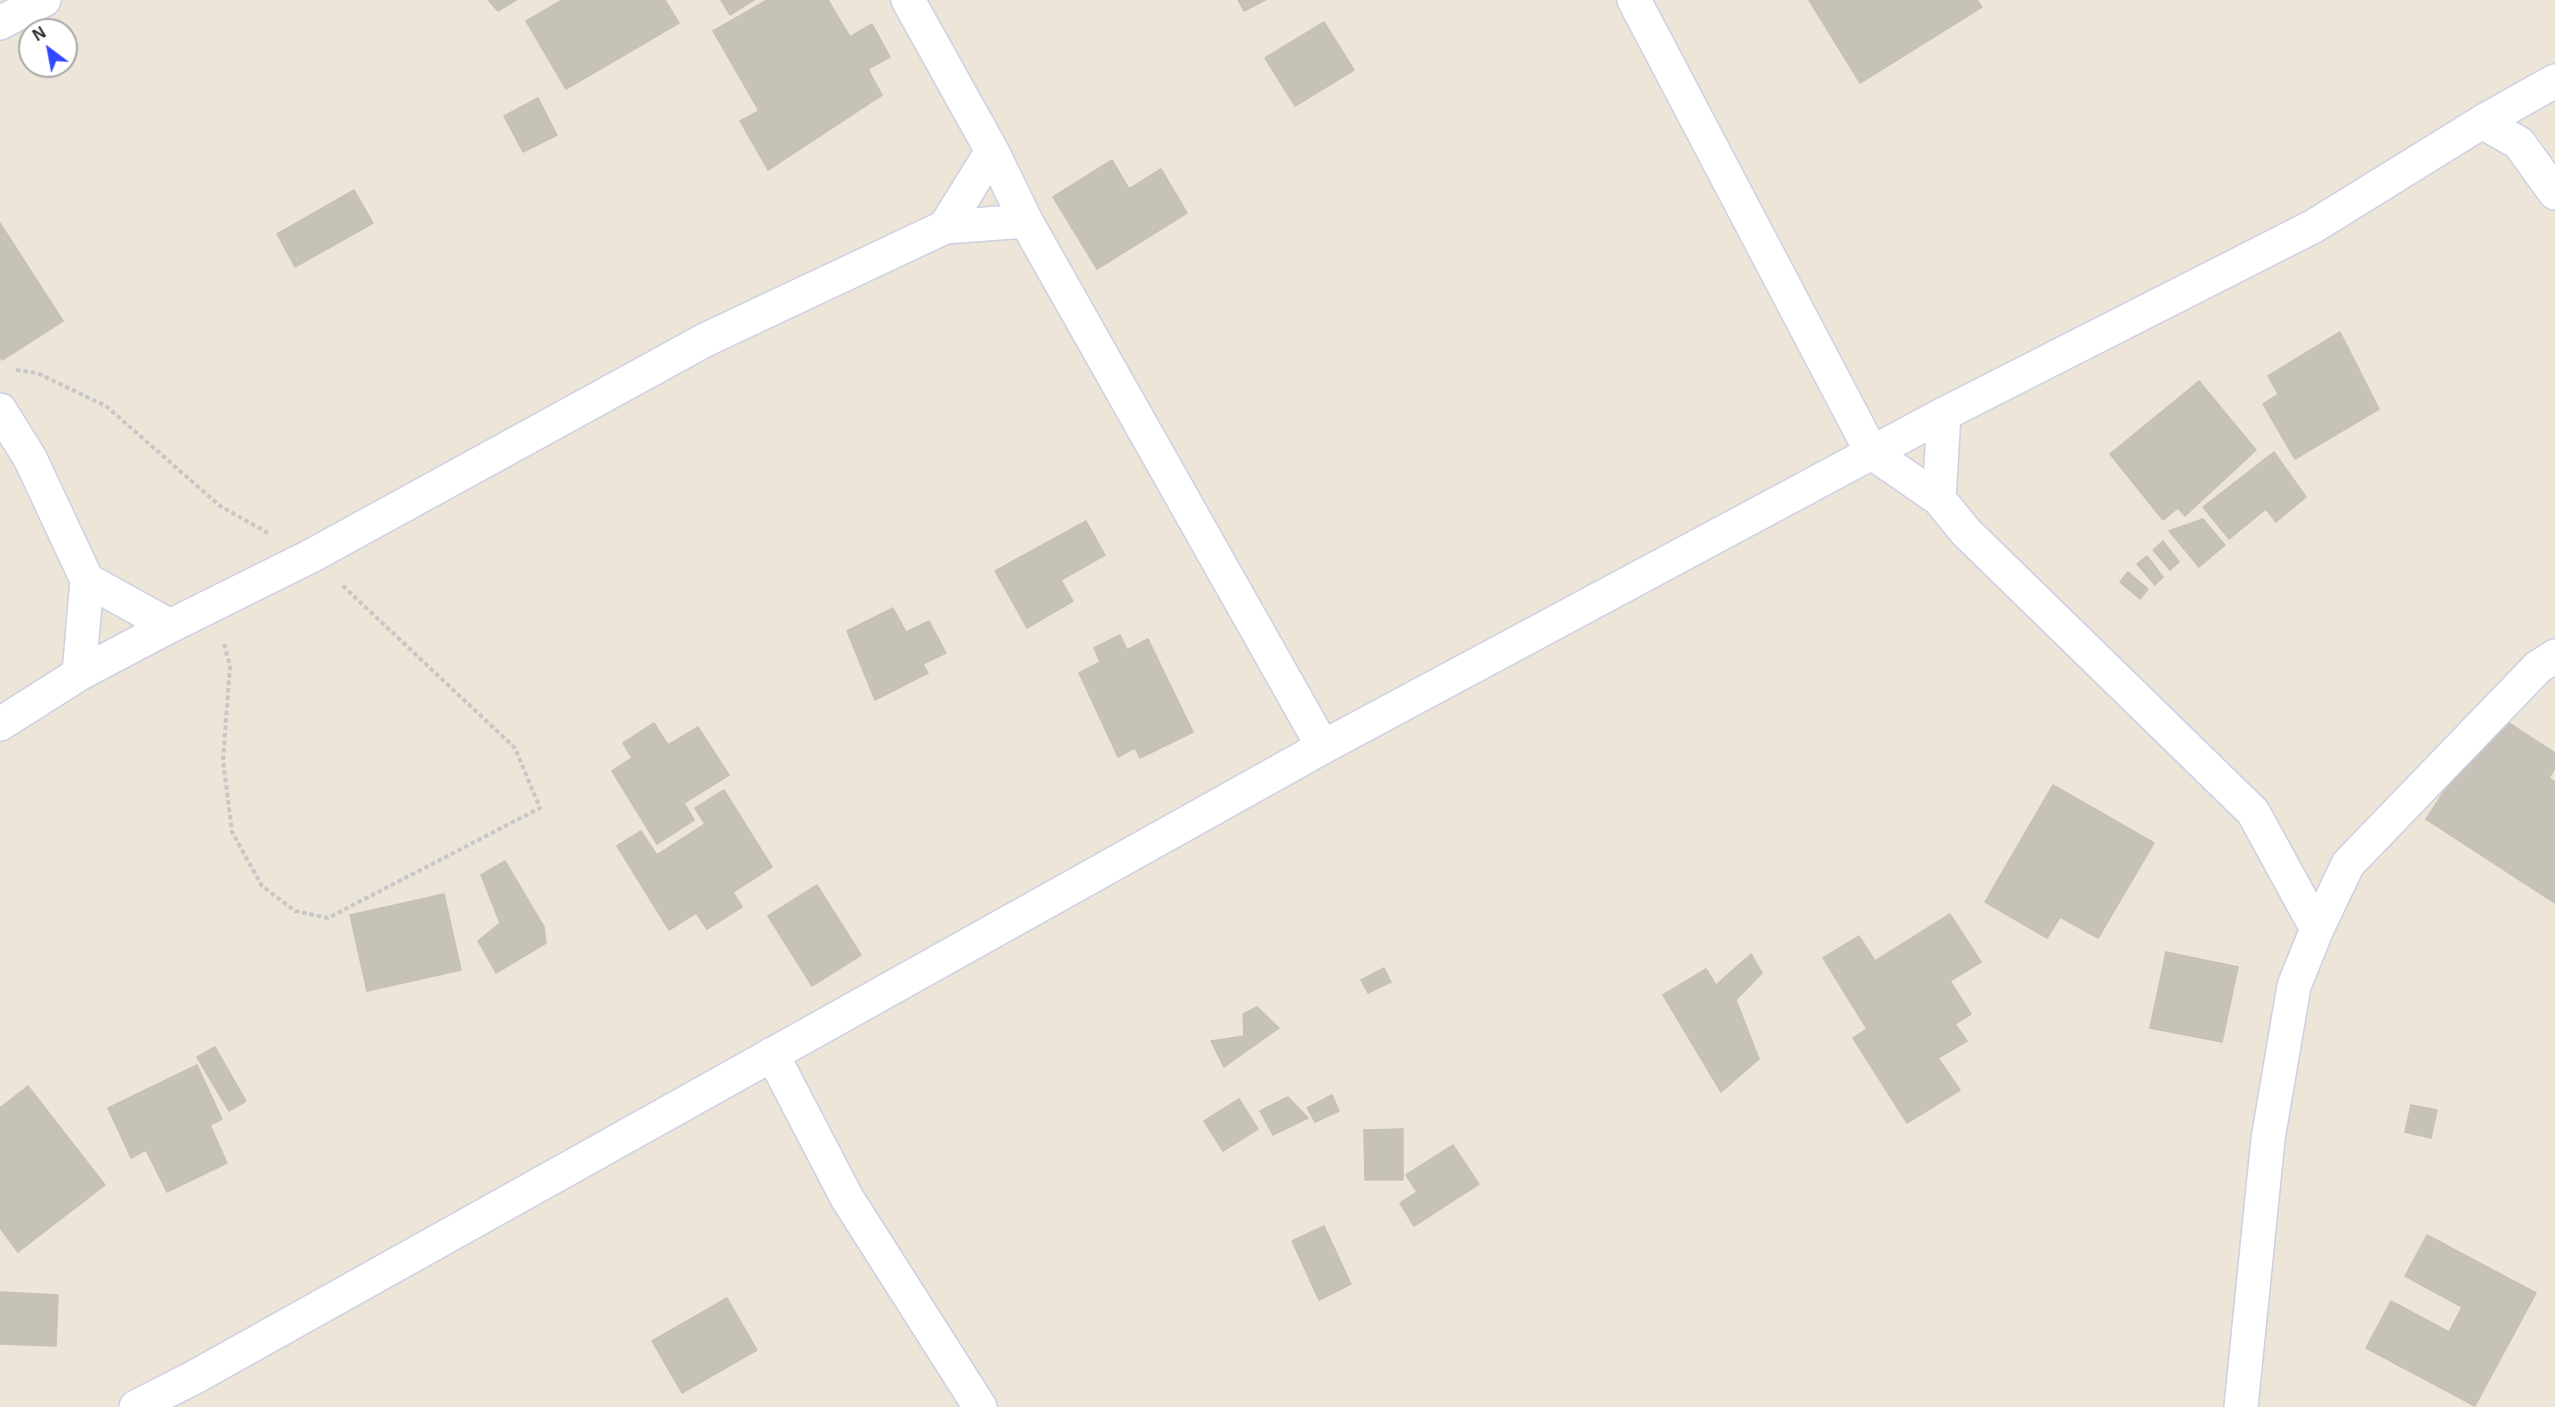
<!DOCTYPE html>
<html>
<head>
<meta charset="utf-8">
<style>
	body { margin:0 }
	#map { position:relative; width:2555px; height:1407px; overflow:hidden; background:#ece5d8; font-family:Arial,sans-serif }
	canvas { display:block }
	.north { position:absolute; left:18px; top:18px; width:60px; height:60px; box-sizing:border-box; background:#fff; border:2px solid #a9a9a9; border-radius:50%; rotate:328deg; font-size:16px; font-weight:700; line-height:24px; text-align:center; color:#282828 }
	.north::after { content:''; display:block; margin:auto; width:21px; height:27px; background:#3248ff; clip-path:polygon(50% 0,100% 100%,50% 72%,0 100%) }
</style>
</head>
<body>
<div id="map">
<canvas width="2555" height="1407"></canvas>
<div class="north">N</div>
</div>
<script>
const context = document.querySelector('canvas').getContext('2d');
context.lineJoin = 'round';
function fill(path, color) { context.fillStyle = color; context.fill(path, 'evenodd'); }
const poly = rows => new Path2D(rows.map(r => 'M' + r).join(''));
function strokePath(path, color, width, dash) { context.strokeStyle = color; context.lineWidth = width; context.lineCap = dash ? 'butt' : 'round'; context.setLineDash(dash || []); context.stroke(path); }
const building = poly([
	[488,0,516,0,498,11,488,0],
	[562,0,665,0,679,23,566,89,526,21,562,0],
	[721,0,754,0,730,15,721,0],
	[767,0,828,0,850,37,872,24,890,57,868,69,882,95,768,170,740,121,759,111,713,31,767,0],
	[1238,0,1265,0,1244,11,1238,0],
	[1809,0,1977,0,1982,7,1860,83,1809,0],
	[1324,22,1354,70,1295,106,1265,58,1324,22],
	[538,98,557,135,523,152,504,116,538,98],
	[1112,160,1129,189,1161,169,1187,213,1097,269,1053,197,1112,160],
	[354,190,373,223,295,267,277,234,354,190],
	[0,223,63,321,2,360,0,357,0,223],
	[2340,332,2379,409,2295,459,2263,404,2278,394,2268,376,2340,332],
	[2199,381,2256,450,2185,516,2178,508,2163,520,2110,454,2199,381],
	[2274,452,2306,497,2276,522,2266,509,2229,539,2203,507,2274,452],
	[2203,519,2225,545,2199,567,2169,531,2203,519],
	[1086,521,1105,555,1061,580,1073,601,1027,628,995,571,1086,521],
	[2163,541,2179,562,2170,570,2153,550,2163,541],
	[2147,556,2163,577,2155,585,2137,564,2147,556],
	[2128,572,2148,589,2140,599,2120,582,2128,572],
	[893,608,906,632,929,621,946,653,923,664,928,673,875,700,847,631,893,608],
	[1120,635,1127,650,1148,639,1193,732,1140,758,1135,748,1118,757,1079,673,1100,662,1094,648,1120,635],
	[2495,714,2555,753,2555,768,2549,778,2555,782,2555,903,2426,819,2495,714],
	[654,723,668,745,698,727,729,775,684,803,694,820,657,844,612,771,632,758,623,743,654,723],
	[2053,785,2154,843,2098,938,2060,917,2047,938,1985,902,2053,785],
	[724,790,772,867,733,892,742,907,707,929,696,913,669,930,617,846,641,831,657,855,705,824,695,808,724,790],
	[505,861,544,927,546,943,496,973,478,941,500,923,481,875,505,861],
	[817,885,861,955,812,986,768,916,817,885],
	[444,894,461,970,367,991,350,915,444,894],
	[1950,914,1981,962,1950,981,1971,1014,1955,1024,1967,1041,1938,1058,1960,1090,1907,1123,1853,1038,1867,1029,1823,958,1859,936,1875,961,1950,914],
	[2166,952,2238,967,2222,1042,2150,1028,2166,952],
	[1751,954,1762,973,1736,1000,1759,1059,1721,1092,1663,995,1706,969,1716,985,1751,954],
	[1384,968,1391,982,1368,993,1361,980,1384,968],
	[1257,1007,1279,1028,1224,1067,1211,1041,1244,1036,1243,1014,1257,1007],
	[215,1047,246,1101,229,1111,197,1057,215,1047],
	[197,1065,222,1119,210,1125,227,1163,167,1192,146,1150,131,1158,108,1108,197,1065],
	[28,1086,105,1185,18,1252,0,1228,0,1108,28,1086],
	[1332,1095,1339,1111,1315,1122,1307,1108,1332,1095],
	[1288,1097,1308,1118,1273,1135,1260,1111,1288,1097],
	[1239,1099,1258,1129,1223,1151,1204,1121,1239,1099],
	[2411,1105,2437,1110,2431,1138,2405,1132,2411,1105],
	[1403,1129,1403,1180,1365,1180,1364,1130,1403,1129],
	[1453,1145,1479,1184,1414,1226,1400,1203,1417,1192,1406,1175,1453,1145],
	[1324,1226,1351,1284,1319,1300,1292,1241,1324,1226],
	[2427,1235,2536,1293,2475,1406,2366,1348,2391,1301,2449,1332,2462,1307,2405,1276,2427,1235],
	[0,1292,58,1295,56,1346,0,1344,0,1292],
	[727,1298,757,1350,682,1393,652,1341,727,1298]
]);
const path = poly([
	[16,370,37,373,106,406,220,506,268,533],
	[224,644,230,666,223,760,232,832,262,886,295,911,328,918,540,808,515,748,342,585]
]);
const street = poly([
	[908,0,992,151,1026,221,1323,747],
	[1634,0,1872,453,1939,499,1966,532,2253,812,2317,929],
	[0,23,44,0],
	[2482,122,2519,143,2555,193],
	[945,227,992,151],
	[0,410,30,458,87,580,79,674],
	[1939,499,1944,414],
	[87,580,170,626],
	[0,724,79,674,170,626,311,556,705,340,945,227,1026,221],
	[772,1054,847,1198,980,1407],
	[136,1407,193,1378,1323,747,1944,414,2314,226,2482,122,2555,81],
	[2241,1407,2268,1139,2294,986,2317,929,2348,864,2538,667,2555,656]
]);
fill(building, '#c7c2b8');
strokePath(building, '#c7c1b2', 1.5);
strokePath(street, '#cdcfe3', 36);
strokePath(path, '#c7c7c7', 4, [4.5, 3]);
strokePath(street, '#fff', 33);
</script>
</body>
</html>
